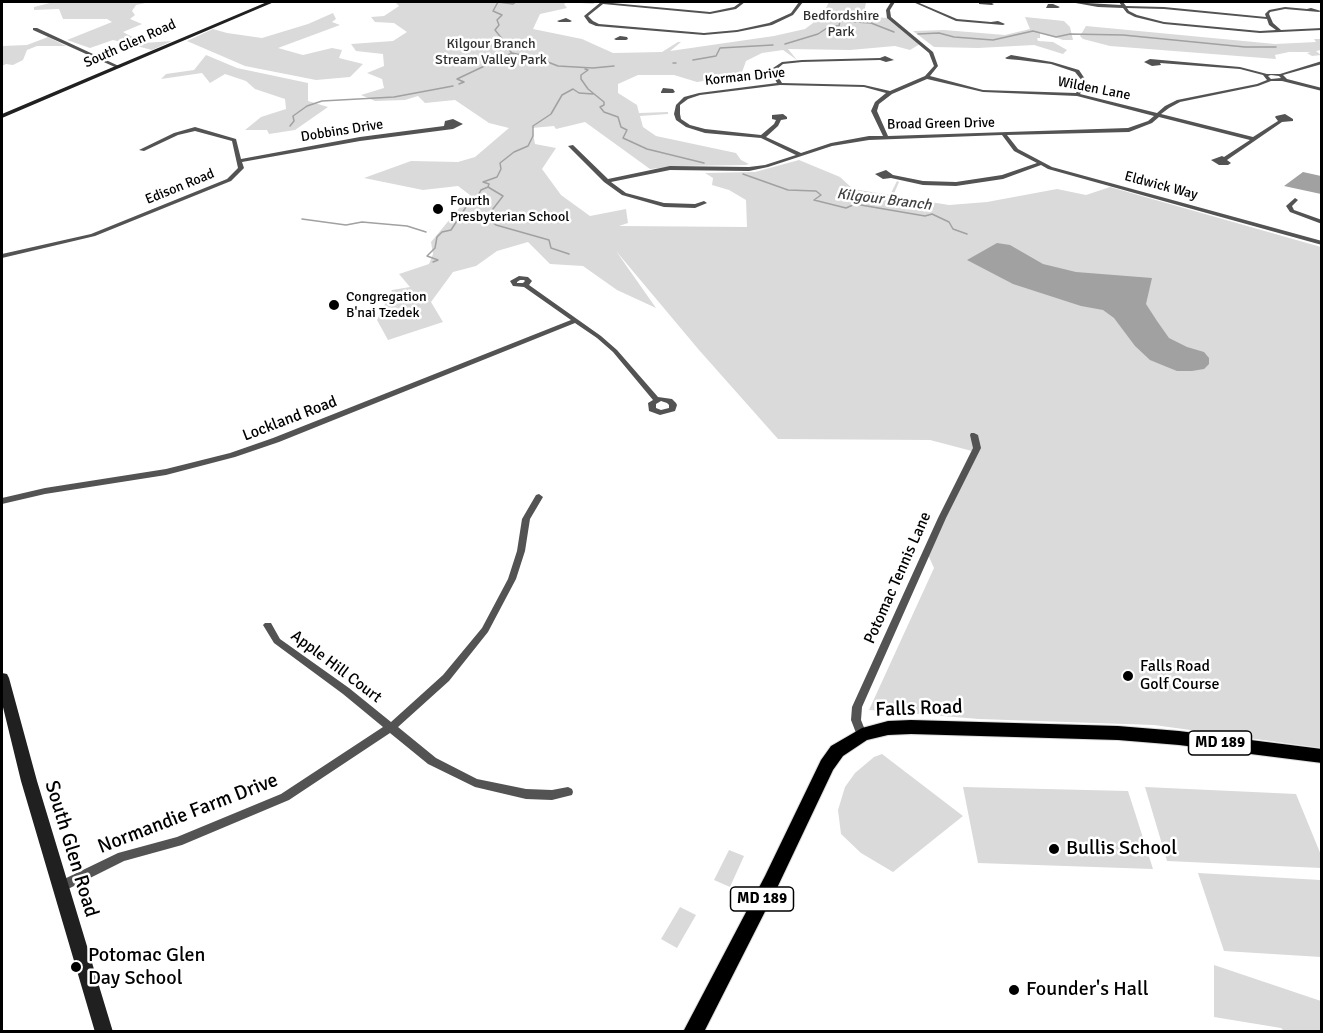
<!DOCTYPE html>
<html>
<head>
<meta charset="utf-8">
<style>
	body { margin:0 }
	#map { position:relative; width:1323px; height:1033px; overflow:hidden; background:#fff; font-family:Signika,sans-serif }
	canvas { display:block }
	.frame { position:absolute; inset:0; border:3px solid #000; pointer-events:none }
</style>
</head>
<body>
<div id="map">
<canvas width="1323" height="1033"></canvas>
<div class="frame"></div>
</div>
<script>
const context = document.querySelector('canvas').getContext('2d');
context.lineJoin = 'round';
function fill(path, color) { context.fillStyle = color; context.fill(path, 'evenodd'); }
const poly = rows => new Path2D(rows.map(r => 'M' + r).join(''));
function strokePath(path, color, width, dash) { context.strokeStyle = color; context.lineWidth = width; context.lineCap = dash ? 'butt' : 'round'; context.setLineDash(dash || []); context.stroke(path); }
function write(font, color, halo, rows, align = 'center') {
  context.font = font + ' Signika,sans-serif'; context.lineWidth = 5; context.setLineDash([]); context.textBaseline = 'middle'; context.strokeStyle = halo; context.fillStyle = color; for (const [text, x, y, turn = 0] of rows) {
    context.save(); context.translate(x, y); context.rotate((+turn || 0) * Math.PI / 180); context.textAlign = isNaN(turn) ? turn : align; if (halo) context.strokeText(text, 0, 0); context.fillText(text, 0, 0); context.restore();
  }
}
const green = poly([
	[54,2,150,2,136,5,132,11,135,15,130,19,142,24,123,32,144,43,172,41,152,50,113,40,90,48,67,40,112,22,107,19,63,19,59,9,34,10,34,7],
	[395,2,596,2,593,4,567,2,564,4,567,8,540,14,533,29,582,39,613,53,662,52,678,42,681,42,670,51,774,36,805,29,813,23,816,15,823,14,829,2,866,2,864,14,859,13,858,16,888,18,920,44,910,50,895,46,850,50,788,49,797,60,783,50,762,53,746,61,741,75,697,82,674,75,638,75,618,84,618,93,637,105,639,113,668,112,668,114,640,116,643,127,656,136,736,153,741,160,749,164,745,165,680,166,650,169,585,122,556,129,554,126,532,128,535,144,556,148,542,169,561,195,590,216,626,209,628,223,619,226,747,227,746,200,729,190,712,185,713,178,705,173,755,172,799,160,840,177,853,189,890,195,897,181,899,182,893,196,949,205,987,202,1057,189,1086,195,1110,187,1321,247,1321,748,1154,725,979,719,869,710,934,568,925,548,972,451,930,440,778,439,699,350,616,251,656,308,617,290,583,266,550,264,528,242,497,251,476,266,453,272,431,302,443,322,388,340,377,320,392,290,410,287,399,274,429,264,433,254,431,242,470,195,458,186,423,190,364,178,411,161,458,162,475,157,509,128,489,123,455,100,425,103,418,96,405,100,375,101,361,95,384,88,382,79,367,73,384,66,383,54,356,51,351,44,393,41,407,32,394,23,375,22,371,17,384,16,399,6],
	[333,13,336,19,332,22,340,25,278,48,303,55,332,48,342,50,339,58,363,64,350,77,316,80,245,66,187,41,213,29,227,33,262,38,308,24],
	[1025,17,1064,21,1070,27,1073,40,1063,40,1040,32,1040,38,1037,38,1038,41,1053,42,1067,50,1063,54,1034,45,978,48,934,47,913,31,944,30,1005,35,1030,29],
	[1086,26,1275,44,1316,42,1314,39,1321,39,1321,50,1316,51,1321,55,1312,56,1307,53,1311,52,1289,52,1275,55,1276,59,1110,46,1083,39,1080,36],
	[48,37,66,46,37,46,27,50,23,60,13,65,6,64,2,66,2,46,27,45],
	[206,55,237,68,308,83,308,101,328,107,295,130,269,134,267,130,245,130,261,117,286,109,285,99,255,89,246,81,225,74,210,83,202,73,161,79,166,74,194,70],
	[882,754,963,816,893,872,861,853,841,834,838,810,845,787,855,773,874,757],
	[963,787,1128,791,1153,869,978,863],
	[1145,787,1296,794,1321,855,1321,868,1167,861],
	[729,850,744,856,730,887,714,880],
	[1198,873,1320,880,1321,957,1224,951],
	[680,907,696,915,677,948,661,939],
	[1214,965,1321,1001,1321,1031,1284,1031,1281,1028,1214,1017]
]);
const water = poly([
	[1303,172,1321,176,1321,194,1284,186],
	[997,243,1010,245,1043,264,1076,272,1152,278,1146,304,1157,321,1169,338,1187,347,1204,352,1209,358,1209,364,1204,369,1192,371,1177,371,1167,367,1150,360,1135,346,1114,318,1103,310,1081,306,1013,284,967,260]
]);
const stream = poly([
	[516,2,513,4,498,2,493,11,502,15,497,20,499,25,495,30,503,40,509,42,509,50,512,53,540,59,558,66,593,68,614,66],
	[918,34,939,33,954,37,993,40,1033,31,1056,37,1070,34,1123,35,1245,47,1276,47],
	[785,44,818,34,830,26,839,26,840,21,871,23,894,32],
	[693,60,716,56,720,48,773,45],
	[673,63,676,63],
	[585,69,588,70,581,75,581,79,588,89,604,102,604,105,600,107,604,112,618,117,621,127,627,130,623,138,647,149,704,163],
	[459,84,464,82,457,79,512,53],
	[290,126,294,121,293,116,307,106,322,101,394,97,453,86],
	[743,174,788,190,816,191,821,195,814,200,846,208,855,204,925,216,932,214,949,222,953,229,967,234],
	[488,187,503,196,486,218,496,225,549,240,551,248,569,254],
	[302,219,346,225,362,222,407,226,426,232],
	[433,262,438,260,427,256,435,248,437,237,442,232,451,230,466,207,475,201,481,190,488,187,489,184,483,182,497,177,501,169,500,163,514,152,528,146,533,136,533,126,551,114,562,95,573,89,579,93,593,94]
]);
const street = poly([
	[601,2,710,12,734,7,741,2,745,2,736,9,710,14,603,4,588,16,593,21,599,24,704,33,737,30,769,23,791,13,799,2,803,2,793,15,772,25,737,32,704,35,596,26,589,23,584,16,601,2],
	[891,2,895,2,890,10,891,17,933,52,938,66,930,76,983,90,1076,93,1083,82,1075,72,1051,64,1019,60,1007,59,1005,58,1011,55,1052,62,1079,70,1087,82,1080,94,1157,113,1165,106,1177,100,1257,84,1267,80,1263,75,1240,69,1160,63,1161,65,1152,66,1144,62,1150,59,1240,67,1267,74,1280,74,1322,61,1322,64,1283,75,1287,79,1322,88,1322,91,1282,81,1271,81,1258,86,1180,102,1169,108,1161,114,1253,137,1278,121,1275,117,1276,116,1285,114,1293,119,1293,121,1282,122,1227,160,1231,163,1228,165,1219,165,1211,160,1222,156,1224,157,1250,140,1159,117,1152,123,1129,132,1007,135,1018,149,1052,167,1322,241,1322,245,1048,169,1041,165,1003,179,956,186,923,185,891,178,883,179,875,174,886,170,893,175,923,181,956,182,1002,175,1037,163,1014,151,1002,135,869,140,832,146,768,167,749,171,670,170,611,182,626,193,664,203,695,204,704,201,707,203,695,208,664,207,622,195,604,182,568,146,573,145,608,179,670,166,749,167,765,165,796,155,761,138,705,133,686,127,676,120,674,114,676,105,684,97,699,93,777,83,772,73,773,68,782,62,802,60,880,58,885,56,894,60,886,62,880,60,802,62,783,64,777,69,776,73,782,83,864,85,890,91,925,76,934,66,929,53,887,18,886,10,891,2],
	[1271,75,1279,76,1281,78,1271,79,1268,76,1271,75],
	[927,79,983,92,1077,96,1154,116,1148,121,1128,128,888,136,877,111,879,104,892,94,927,79],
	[780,85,864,87,886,93,875,102,871,111,883,136,869,136,831,143,801,153,766,137,778,126,781,120,787,119,787,117,783,114,772,115,772,119,776,120,774,124,761,135,705,129,690,125,681,119,680,114,680,105,688,99,700,95,780,85],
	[913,2,917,2,957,19,991,22,998,21,1005,24,1003,25,956,21,913,2],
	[980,2,989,2,994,4,992,5,979,4,979,2,980,2],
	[1070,2,1121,5,1119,2,1123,2,1126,6,1164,7,1266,17,1265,14,1269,10,1285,7,1307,9,1311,8,1321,11,1319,12,1285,9,1270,12,1269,14,1273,23,1281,30,1322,28,1322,30,1260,33,1164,24,1135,17,1127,13,1123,8,1098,7,1070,2],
	[1127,8,1164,9,1267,19,1269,25,1276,30,1260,31,1164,22,1137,15,1129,11,1127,8],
	[1048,4,1053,4,1060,7,1058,8,1046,8,1048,4],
	[566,18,572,21,570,22,559,22,557,21,566,18],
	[33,28,37,28,121,67,117,68,33,30,33,28],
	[620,36,627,37,628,39,626,40,616,40,614,39,620,36],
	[663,88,673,89,675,92,673,93,661,93,661,92,663,88],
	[453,119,463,124,453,129,360,141,242,162,244,168,231,181,95,236,2,258,2,254,91,234,227,179,238,168,232,141,195,131,178,135,144,151,139,150,174,133,195,127,236,139,241,159,360,137,444,126,445,121,453,119],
	[1295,198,1298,200,1292,206,1294,210,1322,220,1322,224,1290,212,1286,206,1295,198],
	[519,276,528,277,532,281,529,285,601,336,617,350,658,397,672,399,676,403,677,405,675,411,660,415,649,411,648,403,653,400,613,352,597,338,575,323,279,442,235,457,166,475,45,494,2,504,2,498,45,488,166,469,230,453,273,438,571,320,524,287,513,286,510,281,519,276],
	[520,280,524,280,525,281,523,283,517,283,517,282,520,280],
	[661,401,667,403,669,405,669,408,661,410,656,408,656,404,661,401],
	[971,433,974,433,978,435,981,448,946,518,862,707,861,720,867,735,866,738,862,739,858,738,851,720,852,707,938,518,973,448,970,435,971,433],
	[539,494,543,497,530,519,525,551,516,579,488,632,449,681,398,727,436,758,477,779,526,789,552,790,568,787,572,789,573,792,572,795,552,800,526,799,475,787,428,764,390,733,289,800,182,845,124,861,66,890,62,891,58,890,56,886,58,882,118,853,177,837,281,794,383,727,343,694,274,643,263,625,265,623,271,623,280,639,349,688,391,722,443,675,482,628,508,579,517,551,522,519,536,495,539,494]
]);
const secondary = poly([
	[267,2,274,2,2,118,2,114,267,2],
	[2,673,7,674,9,678,37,781,113,1032,95,1032,21,781,2,703,2,673]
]);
const primary = poly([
	[911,720,1118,726,1179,731,1322,749,1322,763,1179,745,1118,740,911,734,888,735,867,740,843,756,833,770,777,888,704,1032,683,1032,765,876,821,760,831,746,862,728,888,721,911,720]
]);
const markers = [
	[438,209,6,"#000"],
	[334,305,6,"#000"],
	[1128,676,6,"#000"],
	[1054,849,6,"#000"],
	[76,967,6,"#000"],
	[1014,990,6,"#000"]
];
const farParknames = [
	["Bedfordshire",841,16],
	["Park",841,32],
	["Kilgour Branch",491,44],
	["Stream Valley Park",491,60]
];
const farStreetnames = [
	["South Glen Road",130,44,-24],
	["Korman Drive",745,77,-6],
	["Wilden Lane",1094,89,11],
	["Broad Green Drive",941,124,-1],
	["Dobbins Drive",342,131,-9],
	["Eldwick Way",1161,186,15],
	["Edison Road",180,187,-22]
];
const farPoinames = [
	["Fourth",450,201],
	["Presbyterian School",450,217],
	["Congregation",346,297],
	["B'nai Tzedek",346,313]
];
const farWaternames = [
	["Kilgour Branch",884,200,7]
];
const shields = [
	[1220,743,63],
	[762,899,63]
];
const shieldNames = [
	["MD 189",1220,743],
	["MD 189",762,899]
];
const streetNames = [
	["Lockland Road",290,419,-21],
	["Potomac Tennis Lane",898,578,-66],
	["Apple Hill Court",336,667,37]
];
const poiNames = [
	["Falls Road",1140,667],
	["Golf Course",1140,685]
];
const nearStreetnames = [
	["Falls Road",919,709,-2],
	["Normandie Farm Drive",188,814,-21],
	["South Glen Road",71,849,73]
];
const nearPoinames = [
	["Bullis School",1066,849],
	["Potomac Glen",88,956],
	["Day School",88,979],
	["Founder's Hall",1026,990]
];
fill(green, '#dadada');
fill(water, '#a1a1a1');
strokePath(stream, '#a1a1a1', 1.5);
strokePath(primary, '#dbdbdb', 2);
fill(street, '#535353');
fill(secondary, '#202020');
fill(primary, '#000');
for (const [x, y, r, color] of markers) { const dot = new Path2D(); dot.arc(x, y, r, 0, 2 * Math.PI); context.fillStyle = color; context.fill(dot); strokePath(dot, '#fff', 2); }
write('14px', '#313131', '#fff', farParknames);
write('14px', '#000', '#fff', farStreetnames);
write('14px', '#000', '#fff', farPoinames, 'left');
write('italic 15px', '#424242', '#fff', farWaternames);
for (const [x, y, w] of shields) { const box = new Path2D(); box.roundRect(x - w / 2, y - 12, w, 24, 4.5); context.fillStyle = '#fff'; context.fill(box); strokePath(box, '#000', 1.5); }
write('bold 15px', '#000', null, shieldNames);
write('16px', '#000', '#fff', streetNames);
write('16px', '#000', '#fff', poiNames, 'left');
write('20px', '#000', '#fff', nearStreetnames);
write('20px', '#000', '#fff', nearPoinames, 'left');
</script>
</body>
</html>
